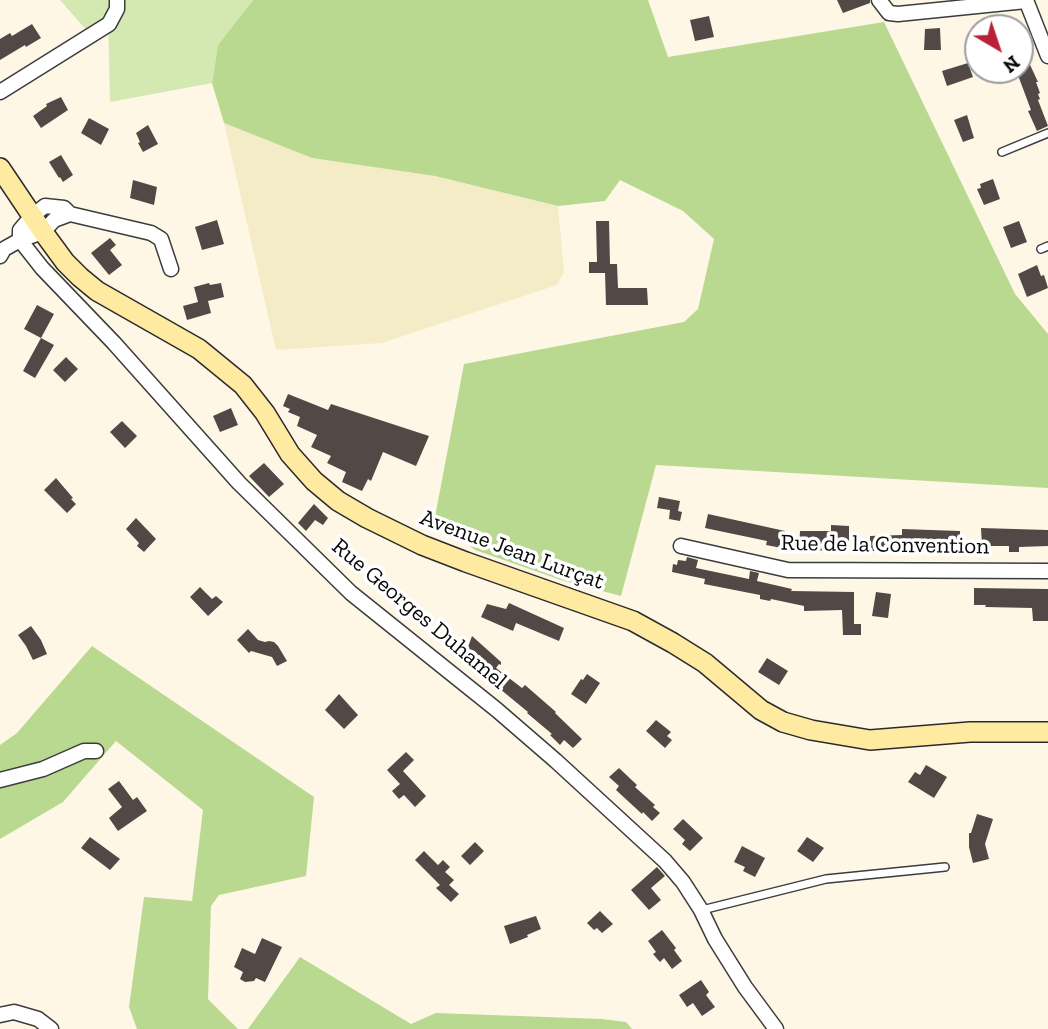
<!DOCTYPE html>
<html>
<head>
<meta charset="utf-8">
<style>
	body { margin:0 }
	#map { position:relative; width:1048px; height:1029px; overflow:hidden; background:#fff7e6; font-family:"Zilla Slab",serif }
	canvas { display:block }
	.north { position:absolute; left:964px; top:14px; width:70px; height:70px; box-sizing:border-box; background:#fff; border:2px solid #9d9d9d; border-radius:50%; rotate:141deg; font-size:19px; font-weight:700; line-height:28px; text-align:center; color:#090909 }
	.north::after { content:''; display:block; margin:auto; width:24px; height:32px; background:#ba2139; clip-path:polygon(50% 0,100% 100%,50% 72%,0 100%) }
</style>
</head>
<body>
<div id="map">
<canvas width="1048" height="1029"></canvas>
<div class="north">N</div>
</div>
<script>
const context = document.querySelector('canvas').getContext('2d');
context.lineJoin = 'round';
function fill(path, color) { context.fillStyle = color; context.fill(path, 'evenodd'); }
const poly = rows => new Path2D(rows.map(r => 'M' + r).join(''));
function strokePath(path, color, width, dash) { context.strokeStyle = color; context.lineWidth = width; context.lineCap = dash ? 'butt' : 'round'; context.setLineDash(dash || []); context.stroke(path); }
function write(font, color, halo, rows, align = 'center') {
  context.font = font + ' "Zilla Slab",serif'; context.lineWidth = 7; context.setLineDash([]); context.textBaseline = 'middle'; context.strokeStyle = halo; context.fillStyle = color; for (const [text, x, y, turn = 0] of rows) {
    context.save(); context.translate(x, y); context.rotate((+turn || 0) * Math.PI / 180); context.textAlign = isNaN(turn) ? turn : align; if (halo) context.strokeText(text, 0, 0); context.fillText(text, 0, 0); context.restore();
  }
}
const farmland = poly([
	[224,123,312,158,435,176,558,206,564,272,557,285,382,343,276,350]
]);
const green = poly([
	[60,0,253,0,218,45,212,83,110,102,108,15,88,32]
]);
const forest = poly([
	[253,0,648,0,668,57,884,22,1015,294,1048,334,1048,488,656,465,621,596,561,580,475,550,435,517,464,364,684,322,698,309,714,239,683,211,620,180,605,201,558,206,435,176,312,158,224,123,212,83,218,45],
	[92,646,314,797,306,876,219,895,211,906,208,999,238,1029,137,1029,129,1007,144,897,192,901,203,810,116,741,63,802,0,839,0,745,17,733],
	[300,957,411,1024,436,1013,602,1019,626,1022,632,1029,248,1029]
]);
const building = poly([
	[837,0,870,0,870,3,843,13],
	[709,16,714,37,695,41,690,20],
	[32,24,41,38,26,47,25,45,0,60,0,39,10,33,12,36],
	[940,28,941,50,924,50,925,29],
	[1020,43,1038,82,1036,82,1040,93,1038,94,1040,99,1038,100,1048,126,1037,131,1028,111,1031,110,1016,70,1020,70],
	[968,63,973,77,947,86,942,71],
	[61,97,68,110,41,128,33,116,47,106,46,104],
	[967,115,974,138,963,142,954,120],
	[89,118,109,129,101,145,81,133],
	[148,125,158,144,143,152,138,143,140,142,136,133],
	[61,155,73,175,63,182,60,177,59,178,49,162],
	[993,179,1000,199,984,205,977,189,981,188,980,184],
	[133,180,157,187,154,205,130,198],
	[217,220,224,244,202,250,195,227],
	[596,221,609,221,610,264,617,264,618,288,647,288,648,305,606,305,605,273,589,273,589,262,597,262],
	[1019,221,1027,242,1011,248,1003,227],
	[110,238,116,245,110,250,122,265,109,275,91,253],
	[1037,265,1041,276,1044,275,1048,288,1027,297,1018,274],
	[209,283,210,285,221,283,224,297,208,301,211,313,187,320,183,306,198,302,194,287],
	[37,305,54,314,41,338,24,329],
	[41,338,54,345,35,378,23,371],
	[66,357,78,369,65,382,53,370],
	[288,394,328,410,331,404,429,436,416,466,383,452,371,481,368,479,362,491,342,482,346,472,327,463,331,456,311,447,317,435,297,426,300,417,288,412,290,409,283,406],
	[231,408,238,425,220,432,213,416],
	[122,421,137,436,125,448,110,432],
	[264,463,284,484,269,497,249,476],
	[56,478,73,498,71,499,76,504,67,513,44,490],
	[659,497,680,501,678,511,682,512,680,521,669,519,670,510,657,508],
	[314,504,328,518,323,525,315,520,306,531,298,523],
	[708,514,785,531,782,548,766,545,767,541,705,528],
	[136,518,156,539,144,552,137,546,139,543,126,529],
	[831,525,849,526,849,551,799,550,800,531,831,531],
	[981,528,1048,530,1048,546,1019,547,1019,552,1009,552,1009,546,982,546],
	[902,529,960,531,960,547,912,545,912,551,885,550,885,551,870,551,870,536,902,535],
	[687,557,698,560,696,568,749,579,750,571,759,573,757,581,792,589,791,591,854,592,854,624,861,624,861,635,843,635,842,610,804,611,804,606,771,599,770,601,760,599,760,595,704,584,705,579,672,572,673,564,677,565,678,560,686,561],
	[200,587,212,599,216,596,223,602,208,616,190,597],
	[974,588,1048,589,1048,621,1033,621,1032,608,985,607,986,605,974,605],
	[876,592,891,594,888,618,872,616],
	[509,603,564,628,559,641,516,623,513,631,481,617,487,604,506,609],
	[31,626,41,640,47,654,33,660,26,646,18,635],
	[248,629,258,640,265,642,269,641,274,642,278,646,287,661,277,666,272,657,251,651,249,653,237,640],
	[472,636,501,662,501,665,499,664,496,668,522,688,525,685,556,712,555,713,582,739,573,748,564,740,560,745,550,735,552,734,527,713,528,712,472,666,481,656,467,650],
	[767,658,788,671,779,685,758,672],
	[587,674,600,683,586,704,571,694,581,679,583,680],
	[339,694,358,715,344,729,325,710],
	[656,720,671,732,667,736,672,740,665,748,646,731],
	[406,752,414,760,403,771,426,796,415,807,404,795,399,799,392,791,400,784,387,770],
	[926,765,947,777,934,798,908,782,915,772,920,775],
	[619,768,637,785,635,787,655,805,653,807,660,813,652,821,643,812,642,814,616,790,619,786,609,777],
	[119,781,133,800,137,797,147,811,118,831,109,818,122,807,108,789],
	[977,814,993,819,985,844,989,859,973,863,969,847,969,833,971,833],
	[683,819,703,838,690,851,682,844,685,840,673,829],
	[90,837,120,859,110,870,81,848],
	[807,837,824,848,813,862,797,851],
	[475,842,484,851,470,865,461,856],
	[742,846,765,858,755,877,743,871,745,867,734,862],
	[424,851,438,865,443,860,450,867,445,872,454,880,449,885,459,894,451,902,436,888,440,885,415,860],
	[657,867,665,876,651,888,661,900,649,910,631,890],
	[600,911,613,924,602,933,597,928,594,930,587,923],
	[536,916,541,929,527,935,528,937,510,944,504,926],
	[662,930,676,948,674,950,682,961,672,969,664,958,660,962,653,954,656,952,648,941],
	[262,938,282,947,265,982,256,978,254,981,245,982,240,979,243,972,234,967,242,948,255,954],
	[701,980,709,992,706,995,715,1007,702,1016,693,1003,687,1007,679,995]
]);
const lane = poly([
	[1002,152,1048,133],
	[1041,249,1048,246],
	[702,910,826,879,945,867]
]);
const street = poly([
	[879,0,889,13,898,14,1026,1],
	[1026,0,1048,56],
	[0,92,109,24,117,9,117,0],
	[0,256,4,249,20,240,43,232,54,220,70,214],
	[171,269,161,239,151,233,70,214,64,208,45,206,32,216,20,230,20,240,42,268,114,343,239,483,351,593,497,710,556,761,665,861,683,882,701,910,715,939,745,987,776,1029],
	[681,546,788,570,1048,571],
	[0,780,43,769,84,751,96,751],
	[0,1015,14,1012,38,1019,51,1029]
]);
const secondary = poly([
	[0,168,43,232,65,262,80,277,97,291,199,349,243,385,265,413,290,454,314,481,338,501,367,518,422,545,466,562,633,621,673,643,705,663,761,710,783,722,811,730,870,740,970,732,1048,732]
]);
const streetNames = [
	["Rue de la Convention",885,545,1],
	["Avenue Jean Lurçat",512,550,20],
	["Rue Georges Duhamel",419,614,40]
];
fill(farmland, '#f4ebc7');
fill(green, '#d4e8b1');
fill(forest, '#b9d990');
fill(building, '#524946');
strokePath(lane, '#3c3c3c', 10);
strokePath(street, '#3c3c3c', 17);
strokePath(secondary, '#2b2b2b', 22);
strokePath(lane, '#fff', 7);
strokePath(street, '#fff', 14);
strokePath(secondary, '#ffeaa1', 19);
write('23px', '#090909', '#fff', streetNames);
</script>
</body>
</html>
